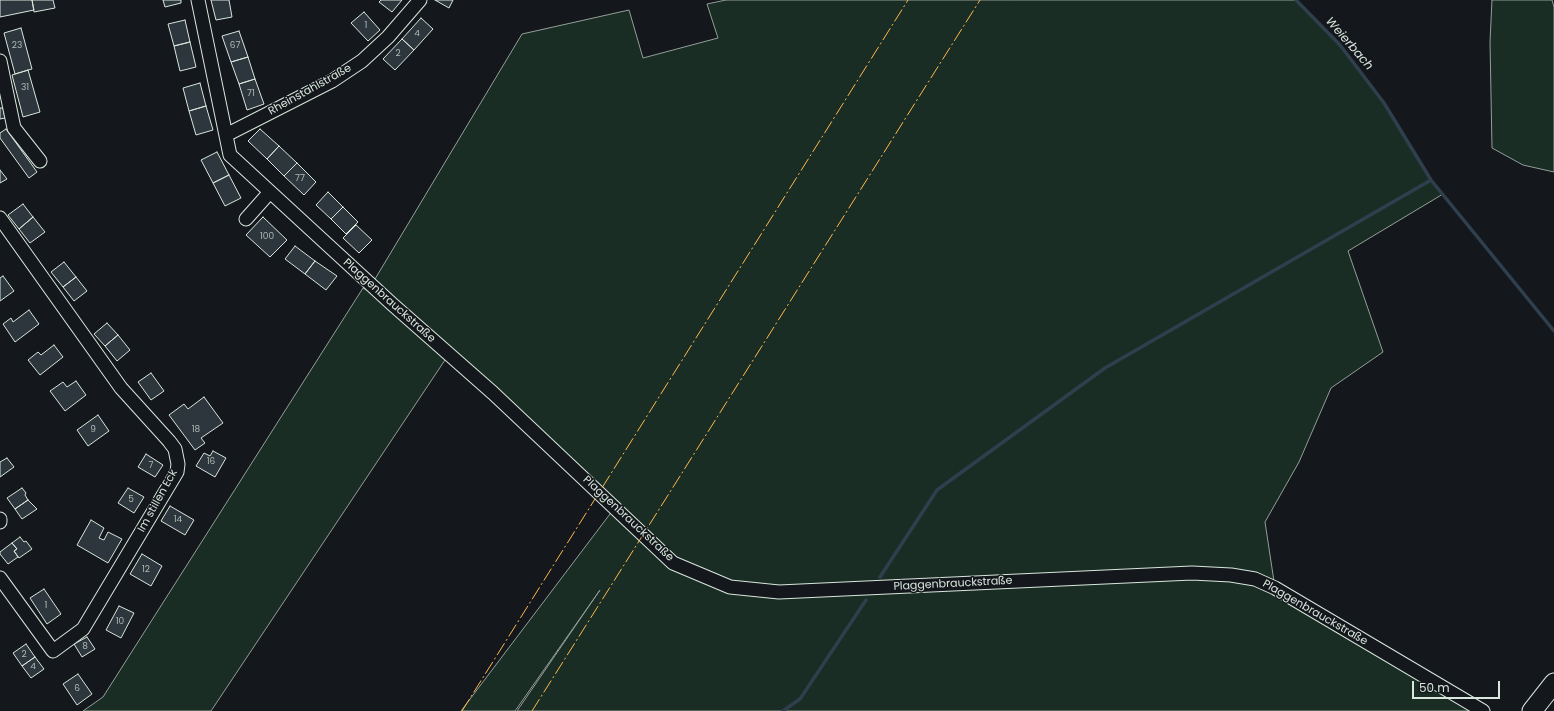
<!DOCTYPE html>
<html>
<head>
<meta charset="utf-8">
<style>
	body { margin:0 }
	#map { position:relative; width:1554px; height:711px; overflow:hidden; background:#14181c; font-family:Poppins,sans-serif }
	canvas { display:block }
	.scale { position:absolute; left:1412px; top:681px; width:88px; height:18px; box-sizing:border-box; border:2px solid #d8e6dc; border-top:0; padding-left:5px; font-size:12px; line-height:14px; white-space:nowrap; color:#d8e6dc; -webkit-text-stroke:3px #14181c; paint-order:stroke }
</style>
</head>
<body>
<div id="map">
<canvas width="1554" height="711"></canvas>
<div class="scale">50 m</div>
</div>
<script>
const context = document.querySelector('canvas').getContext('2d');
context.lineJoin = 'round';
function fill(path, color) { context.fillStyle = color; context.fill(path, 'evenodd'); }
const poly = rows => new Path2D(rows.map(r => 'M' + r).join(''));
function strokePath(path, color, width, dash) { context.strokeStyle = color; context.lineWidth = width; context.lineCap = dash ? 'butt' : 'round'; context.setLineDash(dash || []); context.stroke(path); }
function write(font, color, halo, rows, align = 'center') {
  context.font = font + ' Poppins,sans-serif'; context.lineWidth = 3; context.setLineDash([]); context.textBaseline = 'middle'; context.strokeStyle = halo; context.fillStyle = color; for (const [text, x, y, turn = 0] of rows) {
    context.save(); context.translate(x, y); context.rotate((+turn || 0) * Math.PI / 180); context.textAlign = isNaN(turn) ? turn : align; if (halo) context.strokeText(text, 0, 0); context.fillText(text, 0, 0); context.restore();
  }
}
const green = poly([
	[726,0,1296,0,1340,45,1384,103,1431,180,1443,194,1348,251,1383,352,1331,388,1299,462,1265,522,1275,588,1483,711,517,711,600,590,515,711,461,711,613,510,447,357,211,711,83,711,103,697,363,288,366,290,375,279,522,34,629,10,643,58,718,38,707,4,726,0],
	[1492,0,1552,0,1554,7,1554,172,1523,165,1492,148,1490,42,1492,0]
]);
const stream = poly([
	[1296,0,1340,45,1384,103,1431,180,1554,331],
	[880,577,937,490,1105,368,1431,180],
	[783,711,800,699,866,600]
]);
const building = poly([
	[0,0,32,0,34,10,0,17,0,0],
	[32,0,53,0,55,8,34,12,32,0],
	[163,0,181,0,181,3,165,7,163,0],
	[211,0,229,0,232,17,216,20,211,0],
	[381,0,402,0,392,12,379,2,381,0],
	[435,0,453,0,449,8,435,0],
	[364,12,380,30,368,41,351,23,364,12],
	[421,18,433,29,414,50,402,39,421,18],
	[185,20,190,42,174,46,168,24,185,20],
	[21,28,32,69,15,74,4,33,21,28],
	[239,31,248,57,231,62,222,36,239,31],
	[402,39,414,50,395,70,383,59,402,39],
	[190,42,196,67,180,71,174,46,190,42],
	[248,57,255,79,239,84,231,62,248,57],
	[28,70,40,112,23,117,12,75,28,70],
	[255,79,264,104,247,110,239,84,255,79],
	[200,83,206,106,189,111,183,88,200,83],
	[206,106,213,130,196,135,189,111,206,106],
	[0,108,3,108,5,118,0,119,0,108],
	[6,129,37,172,29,178,0,138,0,133,6,129],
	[260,129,279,146,267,159,248,141,260,129],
	[279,146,297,163,284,176,267,159,279,146],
	[217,152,229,175,213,183,201,160,217,152],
	[297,163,316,182,304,195,284,176,297,163],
	[0,170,7,179,0,183,0,170],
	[229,175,241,198,225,206,213,183,229,175],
	[328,192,343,207,331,219,316,205,328,192],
	[23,204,33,217,19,229,8,215,23,204],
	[343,207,358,222,346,234,331,219,343,207],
	[33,217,45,232,30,243,19,229,33,217],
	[263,217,287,240,270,257,246,235,263,217],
	[356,225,372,240,359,253,343,238,356,225],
	[295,246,315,261,305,274,285,259,295,246],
	[315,261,337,276,326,290,305,274,315,261],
	[64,262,76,277,63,287,51,272,64,262],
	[3,276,14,291,0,301,0,278,3,276],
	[76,277,87,291,74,301,63,287,76,277],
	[29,310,39,324,15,342,3,324,11,318,13,322,29,310],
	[107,323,118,335,105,346,94,334,107,323],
	[118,335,130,350,117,361,105,346,118,335],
	[54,345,63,357,40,375,28,360,38,352,41,355,54,345],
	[151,373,164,391,151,400,138,382,151,373],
	[76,381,86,395,65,411,50,391,63,382,67,387,76,381],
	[204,397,223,423,201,438,205,443,195,450,169,415,184,404,188,409,204,397],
	[98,415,109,431,88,446,77,430,98,415],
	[213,451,226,458,215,477,196,466,204,453,210,456,213,451],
	[146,454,163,465,155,477,138,467,146,454],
	[7,458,14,467,0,477,0,462,7,458],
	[22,488,26,493,25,495,28,500,15,509,7,498,22,488],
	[128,488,144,497,134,513,118,503,128,488],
	[28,500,37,509,22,519,15,509,28,500],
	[170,506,194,520,185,535,161,521,170,506],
	[91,520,104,528,99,538,104,540,108,532,122,539,108,563,77,545,91,520],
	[20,537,24,542,26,541,32,549,19,558,14,551,17,549,12,543,20,537],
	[12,543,17,549,14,551,18,557,8,564,0,554,0,552,12,543],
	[142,554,162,566,151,586,130,574,142,554],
	[44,589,61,614,47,624,30,598,44,589],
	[119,606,134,613,121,638,106,630,119,606],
	[87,637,95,649,82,657,74,644,87,637],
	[26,644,35,657,22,666,13,653,26,644],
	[35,657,44,669,31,678,22,666,35,657],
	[78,674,92,694,77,705,63,684,78,674]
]);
const minor = poly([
	[198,0,230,155,392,304,493,393,673,563,730,587,779,592,1192,573,1231,575,1255,579,1275,588,1483,711],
	[0,61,14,128,40,161],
	[226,135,332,81,362,61,388,37,420,0],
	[0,218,121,388,169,441,175,449,178,464,177,472,83,629,53,651,0,578],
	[246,219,270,192],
	[0,519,0,522]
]);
const highway = poly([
	[1532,711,1554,683]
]);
const power = poly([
	[462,711,908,0],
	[532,711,980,0]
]);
const numberNames = [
	["1",366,26],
	["4",417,34],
	["23",17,46],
	["67",235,46],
	["2",398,54],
	["31",25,88],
	["71",251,94],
	["77",300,179],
	["100",267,237],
	["9",93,430],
	["18",196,430],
	["16",211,462],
	["7",151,466],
	["5",131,500],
	["14",178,520],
	["12",146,570],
	["1",46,606],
	["10",120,622],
	["8",85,647],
	["2",24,655],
	["4",33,667],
	["6",77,689]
];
const streetNames = [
	["Rheinstahlstraße",310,90,-29],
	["Plaggenbrauckstraße",389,301,42],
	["Im stillen Eck",158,501,-61],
	["Plaggenbrauckstraße",628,519,43],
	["Plaggenbrauckstraße",953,584,-3],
	["Plaggenbrauckstraße",1315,613,30]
];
const waterNames = [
	["Weierbach",1349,44,49]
];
fill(green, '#1a2d24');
strokePath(green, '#939e99', 1);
strokePath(stream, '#2f3f4d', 3.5);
fill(building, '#2c363c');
strokePath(building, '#d8e6dc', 1);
strokePath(minor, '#d8e6dc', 15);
strokePath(highway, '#d8e6dc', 21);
strokePath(minor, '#14181c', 13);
strokePath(highway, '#14181c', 19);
strokePath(power, '#ffb74d', 1, [14, 3, 2, 3]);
write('9px', '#adbab4', null, numberNames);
write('11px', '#d8e6dc', '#14181c', streetNames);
write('italic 12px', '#d8e6dc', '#14181c', waterNames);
</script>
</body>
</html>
